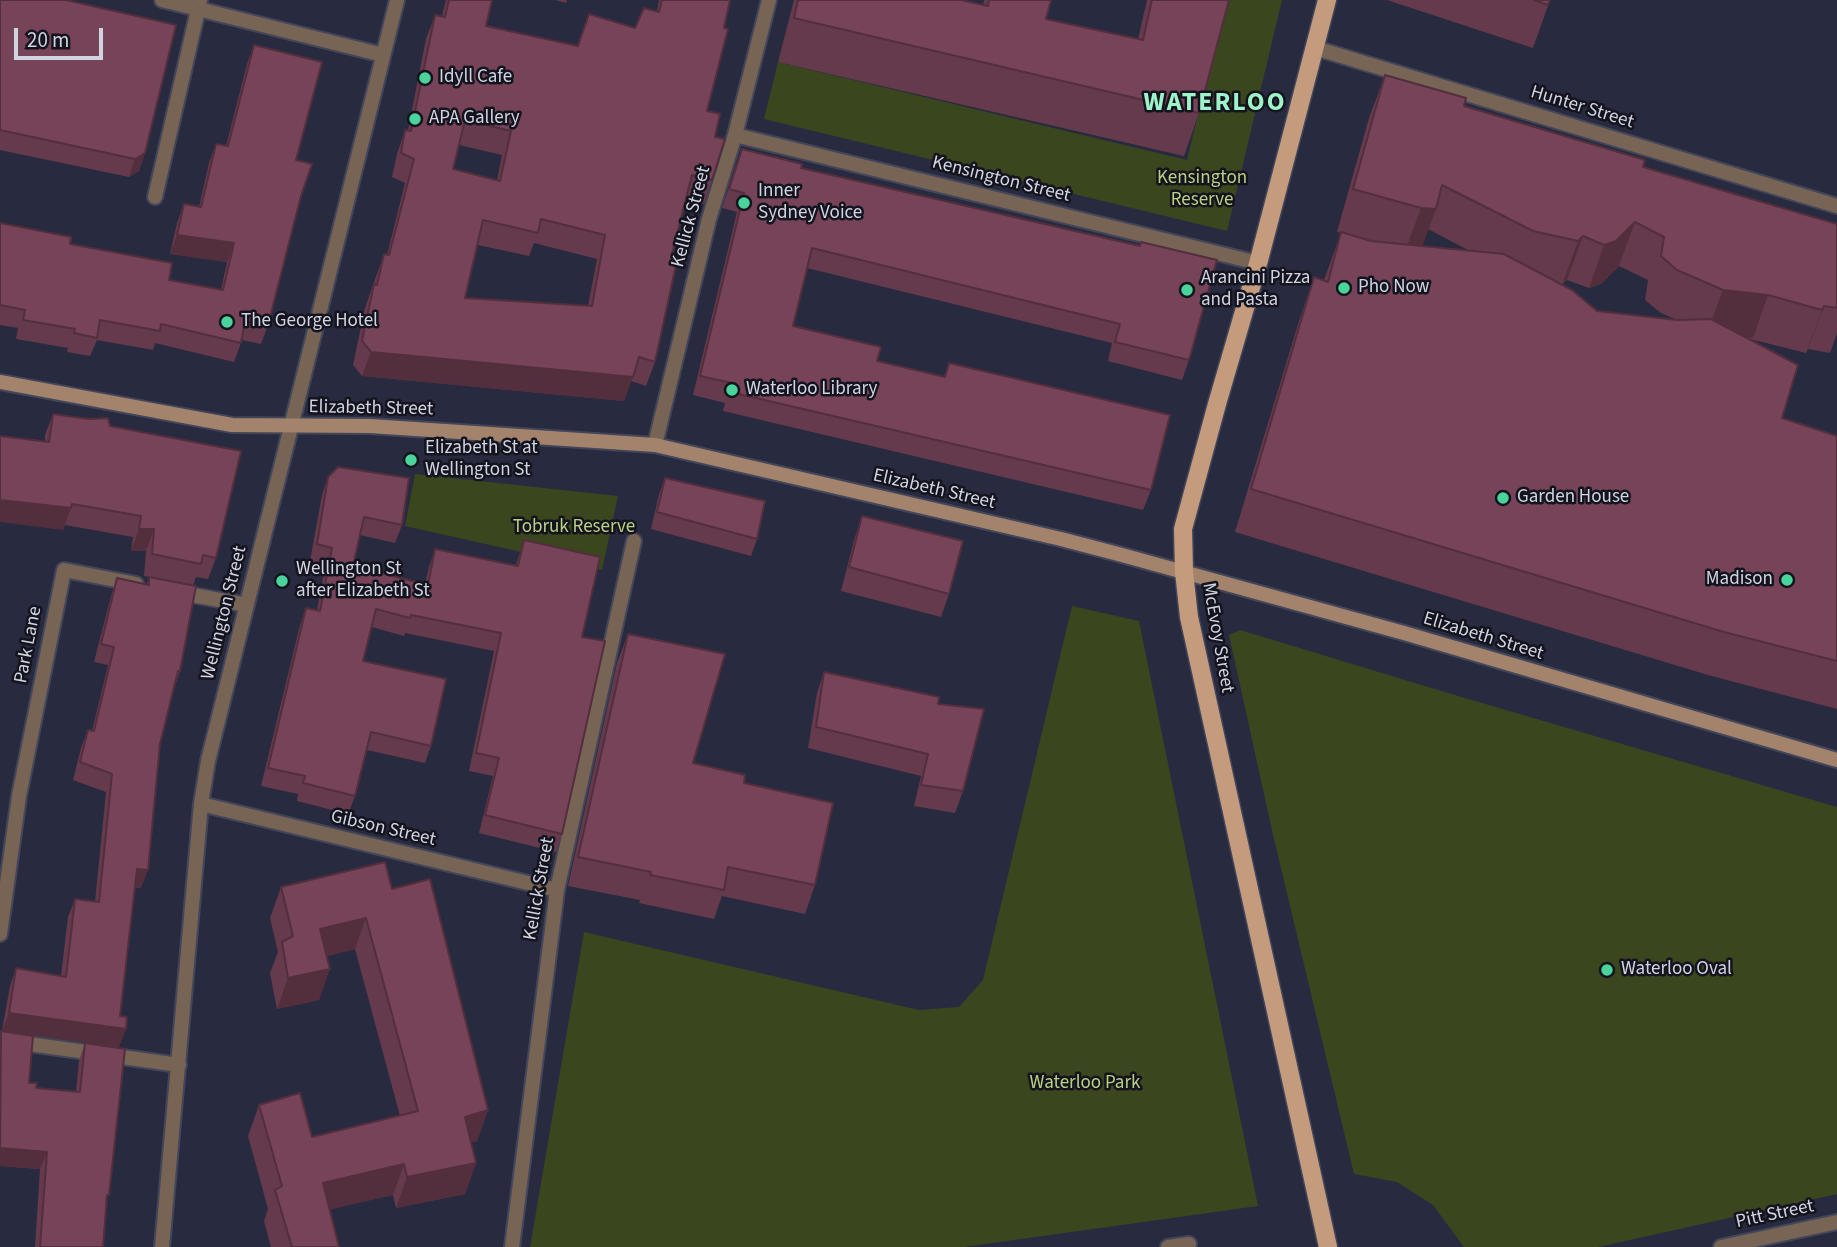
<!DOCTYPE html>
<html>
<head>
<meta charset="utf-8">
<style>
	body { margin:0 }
	#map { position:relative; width:1837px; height:1247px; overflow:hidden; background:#282b3f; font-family:"Source Sans 3",sans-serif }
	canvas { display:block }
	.scale { position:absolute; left:14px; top:28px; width:89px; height:32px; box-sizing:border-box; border:4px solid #d0d3e0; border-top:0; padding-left:9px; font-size:21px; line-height:24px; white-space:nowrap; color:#d0d3e0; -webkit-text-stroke:5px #13141d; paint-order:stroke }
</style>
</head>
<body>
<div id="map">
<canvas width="1837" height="1247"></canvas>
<div class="scale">20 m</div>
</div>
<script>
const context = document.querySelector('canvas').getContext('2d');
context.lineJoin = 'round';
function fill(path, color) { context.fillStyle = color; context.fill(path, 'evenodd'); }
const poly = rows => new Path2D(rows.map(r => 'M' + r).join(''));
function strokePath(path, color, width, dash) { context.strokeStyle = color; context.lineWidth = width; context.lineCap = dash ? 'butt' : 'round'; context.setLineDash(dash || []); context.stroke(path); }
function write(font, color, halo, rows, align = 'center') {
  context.font = font + ' "Source Sans 3",sans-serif'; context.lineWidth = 5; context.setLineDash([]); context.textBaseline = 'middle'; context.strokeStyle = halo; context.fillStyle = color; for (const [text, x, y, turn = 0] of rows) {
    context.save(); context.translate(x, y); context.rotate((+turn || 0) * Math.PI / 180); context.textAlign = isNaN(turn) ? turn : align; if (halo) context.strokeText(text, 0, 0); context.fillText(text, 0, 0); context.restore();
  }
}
const green = poly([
	[1226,0,1282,0,1227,231,764,119,778,62,1187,160],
	[415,474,618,496,602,570,405,526],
	[1072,606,1139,621,1258,1206,964,1247,530,1247,584,932,919,1010,959,1007,983,980],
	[1240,630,1448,693,1837,807,1837,1194,1598,1247,1464,1247,1433,1205,1397,1182,1354,1174,1274,839,1229,635]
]);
const minor = poly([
	[162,0,383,55],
	[1315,48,1837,206],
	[735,135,1258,263],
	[155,197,200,1],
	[655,445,709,219,735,135,769,0],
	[176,592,247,605],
	[201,804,557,890],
	[0,934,19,796,64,570,136,584],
	[0,1040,179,1065],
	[162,1247,201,804,208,761,397,0],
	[512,1247,557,890,634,541],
	[1168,1247,1189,1244],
	[1721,1247,1837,1222]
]);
const secondary = poly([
	[0,382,232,425,370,426,655,445,1061,539,1122,555,1404,633,1837,760]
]);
const primary = poly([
	[1327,0,1259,260,1217,404,1183,529,1184,572,1189,617,1328,1247]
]);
const wall = poly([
	[0,0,145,153,139,171,129,177,0,150],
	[446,0,492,0,486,26,577,46,589,14,635,28,657,11,659,0,730,0,707,111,715,137,712,180,704,204,686,200,672,254,655,362,646,386,631,381,624,401,362,376,353,365,365,308,384,254,387,255,405,183,392,177,397,154,405,130,408,130,426,39,435,15,442,16],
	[459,145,502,155,497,180,453,169],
	[534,243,597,259,588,306,465,298,478,245,529,256],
	[555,0,567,0,566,3],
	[794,0,961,0,983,5,984,0,1051,0,1046,19,1138,39,1147,0,1229,0,1199,113,1184,156,778,62],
	[1387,0,1550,0,1533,48],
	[254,45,296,160,301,196,268,325,261,344,242,340,234,362,155,343,153,350,97,340,90,356,67,352,68,348,16,339,18,328,0,325,0,223,70,244,169,280,221,290,227,262,170,254,177,223,184,204,199,207,209,163,216,144,226,146,247,64],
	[1385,75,1464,106,1643,167,1837,224,1837,333,1830,353,1808,349,1806,353,1746,338,1782,418,1837,436,1837,709,1708,675,1235,532,1299,321,1314,277,1324,280,1341,233,1337,232,1369,118],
	[1428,229,1470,251,1422,246],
	[1619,266,1648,280,1645,300,1661,313,1677,320,1597,311,1562,284,1567,280,1589,288,1601,284],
	[742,149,801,168,1139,245,1189,360,1182,380,1108,361,1112,343,807,268,793,326,877,361,944,377,949,363,1151,490,1143,510,723,411,725,403,693,395,737,212,722,208],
	[53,414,110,426,216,558,208,579,196,577,193,585,144,576,146,551,131,551,133,537,65,525,63,530,45,442,45,435],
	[328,477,402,525,395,543,360,535,353,566,425,584,429,567,435,549,516,565,524,540,582,637,562,834,556,852,479,833,493,776,469,771,494,651,405,633,404,636,372,627,363,661,431,746,425,763,367,750,355,796,348,814,297,801,298,794,261,786,300,625,306,608,317,610,325,566,310,561,322,495],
	[665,478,757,539,751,556,651,529,659,494],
	[862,516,949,594,941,617,841,591,854,540],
	[149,577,180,671,174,689,160,744,141,888,135,888,120,1016,119,1047,2,1031,10,986,16,968,61,976,68,917,75,899,95,902,106,792,73,780,81,748,88,730,92,731,108,665,94,662,111,596,117,578,147,584],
	[628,634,693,763,744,783,815,885,805,914,722,896,714,919,639,903,640,900,568,886,617,663],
	[824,672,938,704,963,791,955,813,914,806,921,776,808,748,817,693],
	[281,887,392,889,488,1110,477,1141,471,1142,476,1163,465,1194,396,1208,393,1195,329,1209,339,1247,271,1247,264,1221,268,1209,248,1136,259,1105,312,1137,400,1116,355,949,327,956,319,1000,277,1009,270,973,278,952,270,918],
	[1,1031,29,1083,36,1088,76,1092,79,1061,85,1043,106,1203,103,1247,35,1247,40,1169,0,1166,0,1033]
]);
const shadedWall = poly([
	[145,153,139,171,129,177,135,159],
	[1421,208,1436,209,1420,253,1405,251],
	[1635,222,1619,266,1601,284,1589,288,1604,245],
	[177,235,234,243,227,262,170,254],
	[1583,236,1567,280,1562,285,1578,241],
	[1723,290,1768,295,1753,338,1707,333],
	[1824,306,1808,349,1806,353,1822,310],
	[371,352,633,377,624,401,362,376],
	[0,500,71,508,63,530,0,522],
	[139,529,154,529,146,551,131,551],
	[137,869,148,870,141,888,130,887],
	[366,918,355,949,309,960,320,929],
	[330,969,319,1000,277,1009,288,978],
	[9,1013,126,1029,119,1047,2,1031],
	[488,1110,477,1141,454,1148,465,1117],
	[0,1148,47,1152,40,1169,0,1166],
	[476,1163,465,1194,396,1208,407,1177],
	[404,1164,393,1195,311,1214,323,1183]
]);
const building = poly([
	[0,0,66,0,176,25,145,153,135,159,0,130,0,0],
	[449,0,492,0,486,26,578,46,589,14,635,28,644,8,659,12,662,0,730,0,724,28,728,29,707,111,720,114,715,137,725,139,712,180,692,175,672,254,678,256,655,362,639,357,633,377,371,352,362,341,374,284,377,285,384,254,389,255,414,159,401,153,405,130,411,131,435,15,445,17,449,0],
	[465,120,511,131,500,181,453,169,465,120],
	[541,219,605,235,592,306,465,298,483,220,538,233,541,219],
	[798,0,961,0,988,6,989,0,1051,0,1046,19,1143,40,1152,0,1229,0,1199,113,794,18,798,0],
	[1534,0,1550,0,1548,5,1534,0],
	[254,45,322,62,296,160,312,164,301,196,268,325,245,321,241,343,161,324,160,331,100,320,97,338,74,333,75,329,23,320,25,310,0,305,0,223,71,237,70,244,172,263,169,280,223,290,234,243,177,235,184,204,201,207,216,144,228,146,254,45],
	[1385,75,1466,98,1464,106,1645,160,1643,167,1837,224,1837,308,1824,306,1822,310,1768,295,1723,290,1677,270,1661,256,1664,237,1635,222,1616,241,1604,245,1583,236,1578,241,1533,231,1442,185,1436,209,1421,208,1353,189,1385,75],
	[742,149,802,164,801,168,1140,246,1141,242,1217,260,1189,360,1115,342,1120,324,812,248,793,326,881,347,877,361,945,377,949,363,1170,415,1151,490,730,392,732,383,700,376,744,193,729,189,742,149],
	[1341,232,1371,241,1504,254,1572,290,1597,311,1677,320,1711,319,1798,365,1782,418,1837,436,1837,661,1724,632,1251,489,1314,277,1328,282,1341,232],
	[53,414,89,419,108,418,110,426,241,451,216,558,203,555,201,564,152,554,154,529,139,529,141,516,72,504,71,508,0,500,0,436,49,442,53,414],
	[338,467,409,478,402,525,364,517,353,566,428,585,435,549,518,566,524,540,600,557,582,637,605,641,562,834,485,815,499,758,476,753,501,633,411,615,410,618,376,609,363,661,446,679,431,746,371,732,355,796,303,783,305,776,268,768,306,608,320,611,332,548,317,544,328,477,338,467],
	[665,478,765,501,757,539,657,512,665,478],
	[862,516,963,541,949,594,849,567,862,516],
	[149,577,196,586,180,671,178,671,160,744,148,870,137,869,120,1016,127,1017,126,1029,9,1013,16,968,66,977,75,899,99,902,112,774,80,762,88,730,94,731,114,647,101,644,117,578,149,585,149,577],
	[628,634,725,654,693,763,745,775,744,783,833,803,815,885,728,867,724,890,650,875,651,872,578,857,628,634],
	[824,672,939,697,938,704,984,709,963,791,921,785,928,754,816,727,824,672],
	[385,862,392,889,430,879,488,1110,465,1117,476,1163,407,1177,404,1164,323,1183,339,1247,292,1247,275,1190,282,1186,259,1105,300,1093,312,1137,418,1111,366,918,320,929,330,969,288,978,282,942,293,936,281,887,385,862],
	[1,1031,33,1036,29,1083,37,1083,36,1088,80,1092,85,1043,125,1049,109,1195,107,1195,103,1247,40,1247,47,1152,0,1148,1,1031]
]);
const markers = [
	[425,78,7,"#4ad49c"],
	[415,119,7,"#4ad49c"],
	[744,203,7,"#4ad49c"],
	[1344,288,7,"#4ad49c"],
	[1187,290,7,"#4ad49c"],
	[227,322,7,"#4ad49c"],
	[732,390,7,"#4ad49c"],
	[411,460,7,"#4ad49c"],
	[1503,498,7,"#4ad49c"],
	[1787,580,7,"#4ad49c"],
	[282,581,7,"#4ad49c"],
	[1607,970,7,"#4ad49c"]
];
const poiNames = [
	["Idyll Cafe",439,78],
	["APA Gallery",429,119],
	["Inner",758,192],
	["Sydney Voice",758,214],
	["Arancini Pizza",1201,279],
	["and Pasta",1201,301],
	["Pho Now",1358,288],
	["The George Hotel",241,322],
	["Waterloo Library",746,390],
	["Elizabeth St at",425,449],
	["Wellington St",425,471],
	["Garden House",1517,498],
	["Wellington St",296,570],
	["after Elizabeth St",296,592],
	["Madison",1773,580,"right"],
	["Waterloo Oval",1621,970]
];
const streetNames = [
	["Hunter Street",1582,108,17],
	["Kensington Street",1001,180,14],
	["Kellick Street",692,217,-75],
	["Elizabeth Street",371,409,1],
	["Elizabeth Street",934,490,13],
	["Wellington Street",225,613,-76],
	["Elizabeth Street",1483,637,17],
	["McEvoy Street",1217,638,80],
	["Park Lane",29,645,-79],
	["Gibson Street",383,829,13],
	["Kellick Street",540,889,-80],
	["Pitt Street",1775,1215,-12]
];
const parkNames = [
	["Kensington",1202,179],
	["Reserve",1202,201],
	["Tobruk Reserve",574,528],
	["Waterloo Park",1085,1084]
];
const districtNames = [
	["WATERLOO",1215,104]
];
fill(green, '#3a461e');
strokePath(minor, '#434659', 18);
strokePath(secondary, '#434659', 18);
strokePath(primary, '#434659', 21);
strokePath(minor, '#786455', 14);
strokePath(secondary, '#a3836c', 14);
strokePath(primary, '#c49b7c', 18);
fill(wall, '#653a4c');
fill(shadedWall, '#532f3e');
fill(building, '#764358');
strokePath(building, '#532f3e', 2);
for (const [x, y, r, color] of markers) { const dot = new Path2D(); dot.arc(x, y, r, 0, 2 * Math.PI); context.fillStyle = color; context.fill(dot); strokePath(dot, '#13141d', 2.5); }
write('19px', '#d0d3e0', '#13141d', poiNames, 'left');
write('19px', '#d0d3e0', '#13141d', streetNames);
write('19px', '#b7d082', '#13141d', parkNames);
context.letterSpacing = '2px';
write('bold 26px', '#9ff3cb', '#13141d', districtNames);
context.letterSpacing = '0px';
</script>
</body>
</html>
